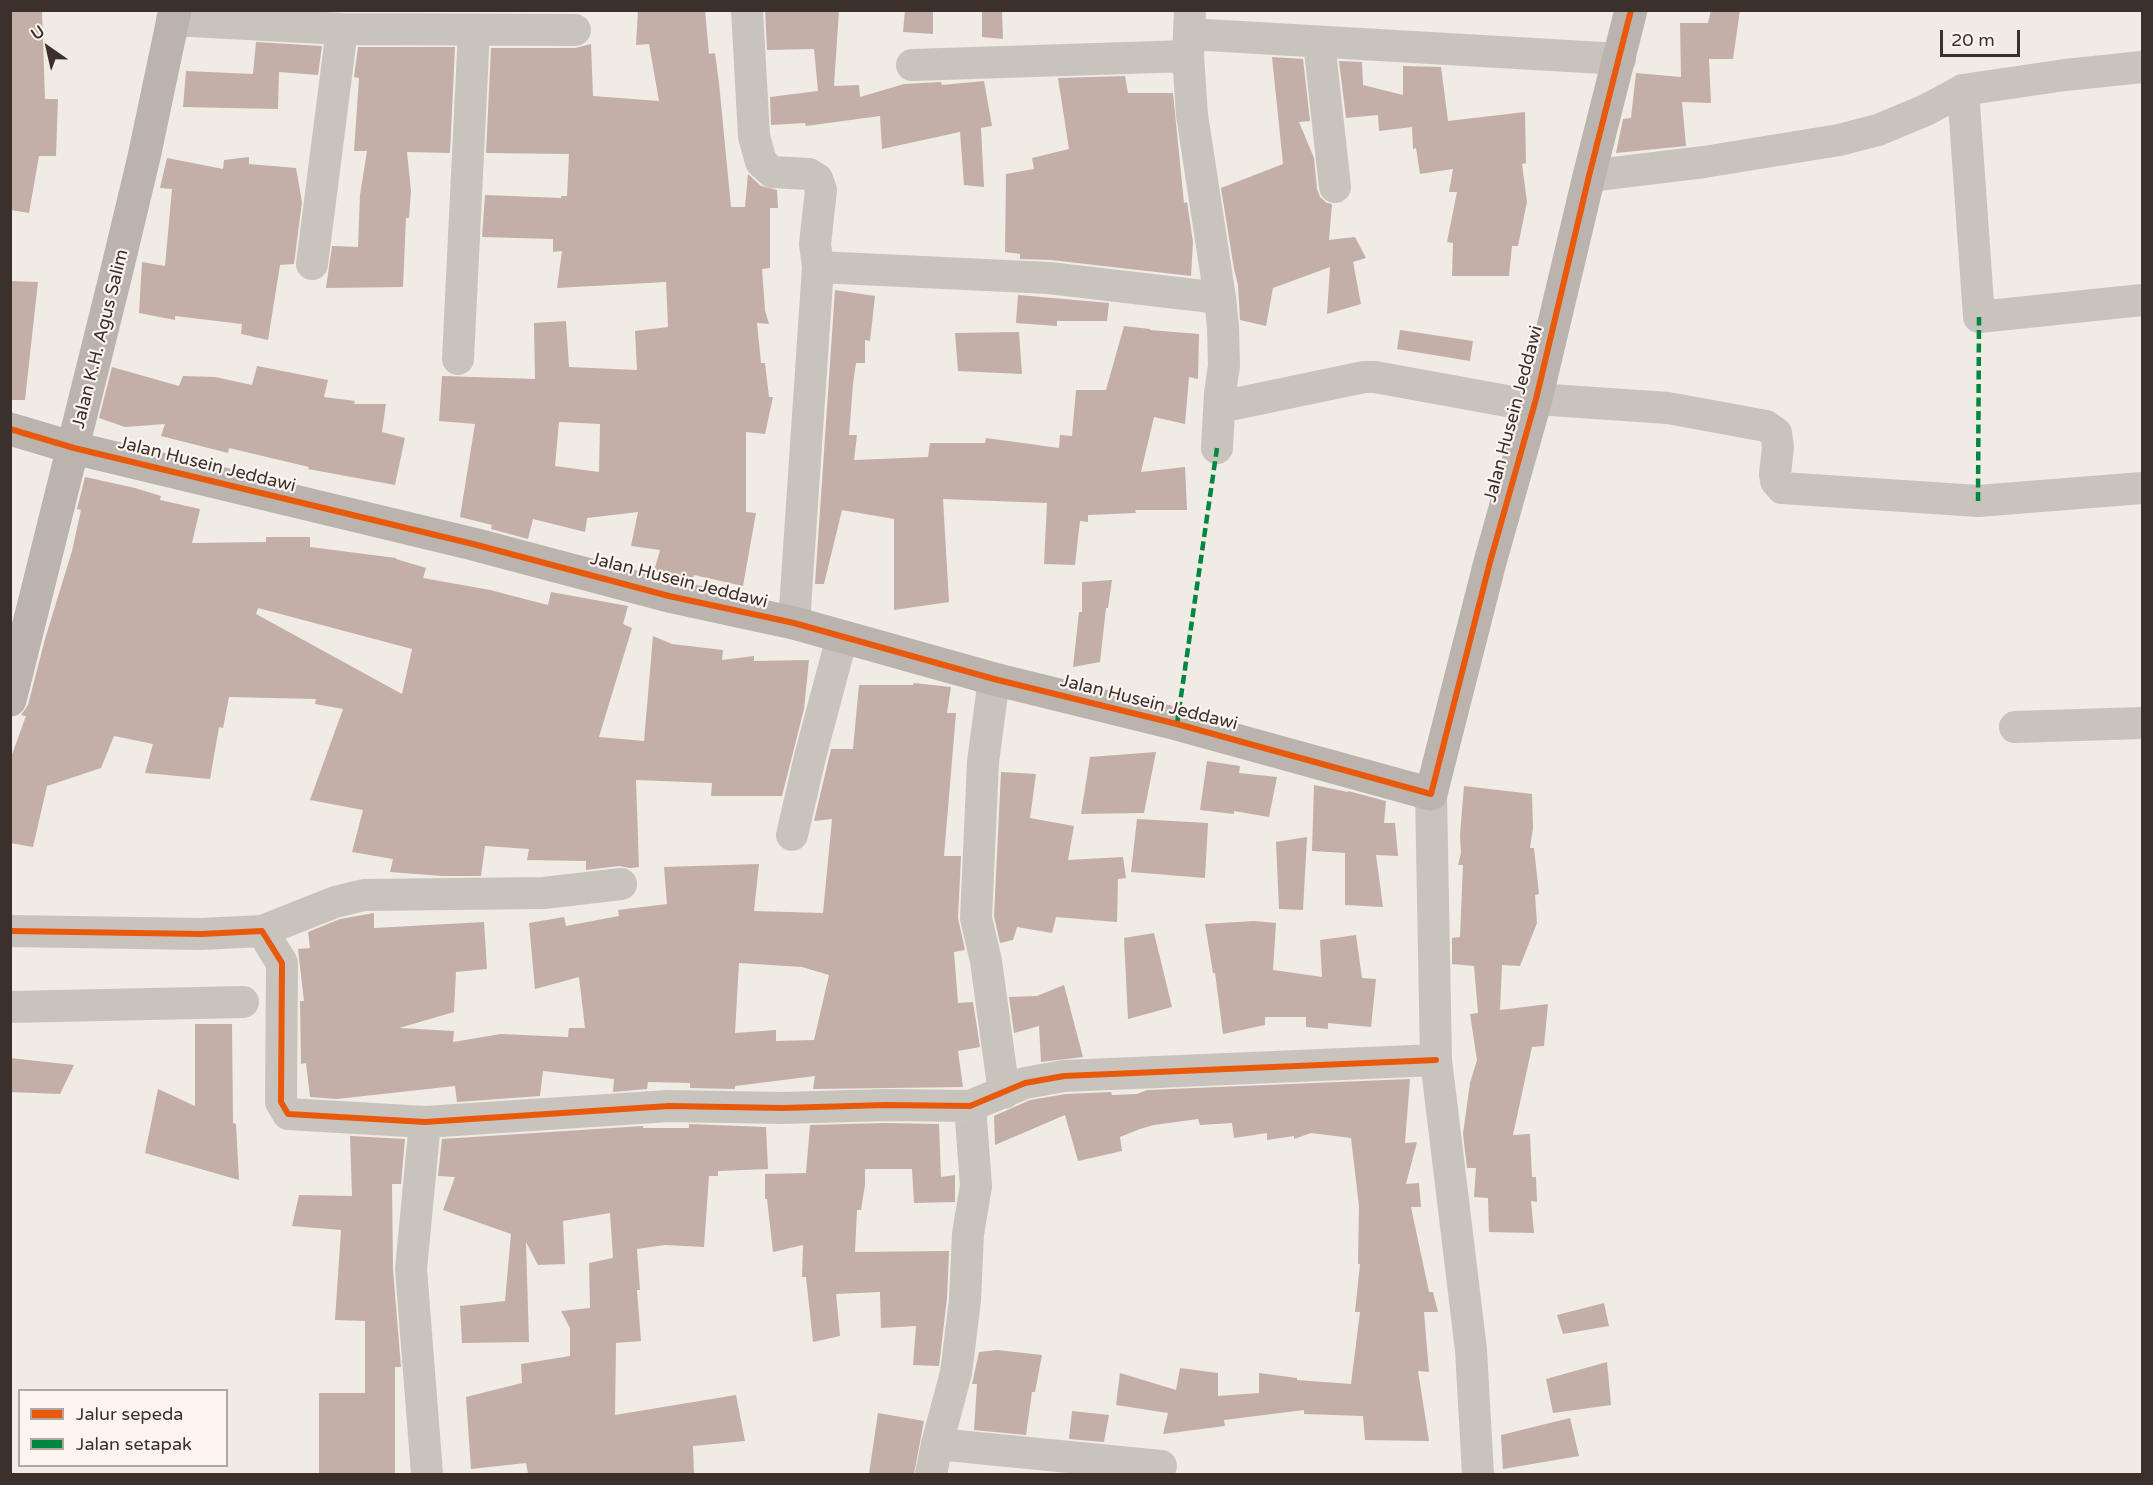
<!DOCTYPE html>
<html>
<head>
<meta charset="utf-8">
<style>
	body { margin:0 }
	#map { position:relative; width:2153px; height:1485px; overflow:hidden; background:#f0ebe5; font-family:"Varela Round",sans-serif }
	canvas { display:block }
	.frame { position:absolute; inset:0; border:12px solid #3b302b; pointer-events:none }
	.legend { position:absolute; left:18px; top:1389px; width:210px; height:78px; box-sizing:border-box; background:#fbf5ee; border:2px solid #aea6a0; margin:0; padding:8px 10px; list-style:none; font-size:18px; color:#3b302b }
	.legend li { display:flex; align-items:center; gap:12px; height:30px }
	.legend b { width:30px; border:2px solid #aea6a0 }
	.north { position:absolute; left:18px; top:18px; width:60px; height:60px; -webkit-text-stroke:4px #fbf5ee; paint-order:stroke; rotate:326deg; font-size:16px; font-weight:700; line-height:24px; text-align:center; color:#3b302b }
	.north::after { content:''; display:block; margin:auto; width:21px; height:27px; background:#3b302b; clip-path:polygon(50% 0,100% 100%,50% 72%,0 100%) }
	.scale { position:absolute; left:1940px; top:30px; width:80px; height:27px; box-sizing:border-box; border:3px solid #3b302b; border-top:0; padding-left:8px; font-size:18px; line-height:21px; white-space:nowrap; color:#3b302b; -webkit-text-stroke:4px #fbf5ee; paint-order:stroke }
</style>
</head>
<body>
<div id="map">
<canvas width="2153" height="1485"></canvas>
<div class="frame"></div>
<ul class="legend">
<li><b style="height:8px;background:#e8590c"></b>Jalur sepeda</li>
<li><b style="height:8px;background:#00873e"></b>Jalan setapak</li>
</ul>
<div class="north">U</div>
<div class="scale">20 m</div>
</div>
<script>
const context = document.querySelector('canvas').getContext('2d');
context.lineJoin = 'round';
function fill(path, color) { context.fillStyle = color; context.fill(path, 'evenodd'); }
const poly = rows => new Path2D(rows.map(r => 'M' + r).join(''));
function strokePath(path, color, width, dash) { context.strokeStyle = color; context.lineWidth = width; context.lineCap = dash ? 'butt' : 'round'; context.setLineDash(dash || []); context.stroke(path); }
function write(font, color, halo, rows, align = 'center') {
  context.font = font + ' "Varela Round",sans-serif'; context.lineWidth = 4.5; context.setLineDash([]); context.textBaseline = 'middle'; context.strokeStyle = halo; context.fillStyle = color; for (const [text, x, y, turn = 0] of rows) {
    context.save(); context.translate(x, y); context.rotate((+turn || 0) * Math.PI / 180); context.textAlign = isNaN(turn) ? turn : align; if (halo) context.strokeText(text, 0, 0); context.fillText(text, 0, 0); context.restore();
  }
}
const building = poly([
	[10,10,42,10,45,99,58,99,56,156,39,156,29,213,10,210],
	[638,10,705,10,709,54,715,53,719,83,731,207,745,207,748,174,761,186,777,190,778,208,770,208,770,268,762,269,765,310,769,324,757,323,761,363,765,363,769,397,773,397,765,434,746,432,746,512,756,513,743,586,694,575,693,578,684,578,654,571,660,550,631,546,638,512,587,518,585,532,533,519,528,539,491,529,492,525,460,517,475,424,439,421,442,376,535,379,534,323,566,321,569,367,637,370,635,331,668,327,666,282,557,288,562,251,553,252,553,239,482,237,485,195,561,198,561,196,567,196,569,154,486,153,491,48,575,48,591,44,593,96,659,101,649,44,636,45],
	[559,422,600,424,599,472,555,466],
	[765,10,839,10,834,86,859,85,860,97,904,84,941,82,942,85,984,81,992,126,981,128,984,187,964,185,960,132,882,149,880,116,806,126,805,123,771,125,770,97,818,91,814,49,767,50],
	[905,10,933,10,933,34,903,32],
	[982,10,1002,10,1003,39,982,37],
	[1711,10,1740,10,1733,59,1709,59,1711,103,1682,102,1686,146,1616,153,1623,119,1631,118,1636,73,1681,77,1680,23,1708,23],
	[256,42,322,46,318,75,279,72,278,109,183,107,186,71,253,74],
	[358,47,455,47,450,153,407,152,411,191,409,218,406,218,403,287,326,288,332,246,358,247,360,195,367,151,354,151,359,78,354,77],
	[1272,57,1303,59,1310,121,1299,122,1314,158,1317,189,1320,197,1327,203,1332,204,1329,240,1355,237,1366,258,1353,262,1361,304,1327,314,1330,267,1273,288,1266,326,1240,320,1238,285,1234,269,1221,188,1283,164],
	[1339,61,1362,62,1363,85,1403,95,1403,66,1441,67,1448,121,1525,112,1526,163,1522,164,1527,202,1518,246,1512,246,1509,276,1452,276,1453,243,1447,242,1457,192,1449,192,1453,169,1420,174,1416,148,1413,149,1412,127,1379,131,1378,115,1346,118],
	[1125,76,1128,93,1173,93,1184,203,1187,202,1193,242,1191,276,1051,260,1020,259,1020,254,1005,252,1006,174,1034,169,1032,158,1069,149,1058,78],
	[249,157,249,164,296,168,302,202,294,264,280,265,268,340,241,334,242,324,175,316,175,320,139,313,142,262,165,266,172,189,160,188,167,158,223,169,224,160],
	[10,281,38,282,25,400,10,400],
	[835,290,875,296,870,341,865,340,865,363,856,363,853,384,849,435,857,435,854,460,928,457,930,443,985,443,986,438,1059,448,1060,435,1072,436,1076,390,1106,390,1124,326,1150,329,1150,330,1199,334,1198,379,1189,377,1185,424,1154,417,1141,472,1185,467,1187,510,1135,510,1136,513,1088,515,1088,522,1080,521,1075,565,1044,564,1047,503,943,499,949,602,894,610,894,519,842,510,824,584,815,584],
	[1018,295,1109,303,1107,321,1057,321,1057,326,1016,323],
	[1400,330,1473,341,1470,361,1397,349],
	[1019,332,1022,374,958,371,955,333],
	[257,366,328,380,324,397,355,401,354,404,386,404,382,432,405,438,395,485,308,469,309,467,229,448,228,453,161,436,165,424,125,427,99,418,112,367,179,386,183,376,215,377,252,385],
	[85,477,135,488,161,496,160,500,200,509,192,543,266,542,266,537,310,537,310,547,396,558,396,559,426,568,423,578,490,590,548,605,551,592,628,606,623,624,632,628,599,737,644,741,653,636,672,644,723,650,722,660,754,656,754,661,809,660,804,709,782,796,711,796,712,783,636,780,639,867,630,868,619,866,586,870,586,861,527,860,529,849,485,846,481,876,442,876,390,872,393,859,352,852,363,810,310,800,343,709,315,704,316,699,229,697,223,728,219,727,210,779,145,773,153,744,114,736,101,768,47,786,33,847,10,843,10,760,26,716,21,715,28,705,45,639,72,551,81,510,77,509],
	[258,608,412,649,402,694,256,614],
	[1112,580,1108,608,1106,608,1100,662,1073,667,1079,612,1082,612,1082,582],
	[914,683,951,687,947,713,956,713,944,856,961,856,958,918,965,950,954,952,958,1003,973,1002,980,1047,958,1051,963,1087,813,1089,815,1076,735,1086,735,1089,690,1088,690,1083,648,1082,647,1089,613,1092,614,1079,543,1071,540,1096,457,1102,455,1086,337,1099,310,1097,306,1063,301,1064,300,1001,304,1001,298,949,310,948,308,932,340,919,374,913,374,928,484,922,487,969,456,972,454,1012,399,1028,454,1031,453,1042,501,1034,568,1037,569,1028,585,1028,579,977,535,989,529,923,564,917,566,926,619,916,618,910,667,904,664,867,759,864,754,911,823,913,832,819,814,821,831,749,853,749,859,685,913,685],
	[739,963,802,967,829,975,814,1040,776,1041,776,1030,735,1033],
	[1156,752,1144,813,1081,814,1090,757],
	[1207,761,1240,766,1239,773,1277,777,1269,817,1234,811,1234,814,1200,810],
	[1001,772,1036,774,1030,818,1074,826,1068,860,1123,857,1126,878,1118,879,1117,922,1056,917,1052,933,1017,927,1013,940,1000,943,994,916],
	[1314,785,1348,792,1348,791,1386,801,1384,823,1395,823,1398,856,1376,855,1383,907,1345,905,1345,853,1312,851],
	[1464,786,1532,794,1533,828,1530,848,1534,848,1539,894,1535,895,1537,923,1520,966,1502,965,1500,1010,1548,1004,1544,1046,1532,1047,1513,1135,1530,1134,1532,1177,1536,1177,1537,1202,1531,1201,1534,1233,1489,1232,1488,1198,1474,1197,1476,1168,1467,1168,1463,1134,1470,1083,1477,1060,1470,1014,1478,1013,1474,966,1452,964,1452,938,1460,937,1463,865,1458,865,1461,853,1460,835],
	[1137,819,1208,823,1205,878,1131,872],
	[1307,837,1303,910,1279,909,1276,842],
	[1254,921,1276,923,1273,970,1322,977,1320,940,1356,935,1362,978,1376,979,1371,1027,1328,1023,1328,1029,1306,1027,1306,1017,1265,1017,1265,1025,1223,1034,1215,973,1213,973,1205,924],
	[1154,933,1172,1007,1128,1019,1124,938],
	[1064,985,1083,1057,1041,1062,1039,1026,1014,1033,1009,997,1037,996],
	[195,1024,232,1024,233,1123,236,1124,239,1180,145,1153,158,1089,195,1106],
	[10,1058,74,1065,60,1094,10,1092],
	[1410,1079,1405,1143,1417,1142,1406,1184,1419,1183,1421,1207,1411,1207,1429,1292,1433,1292,1438,1312,1424,1312,1429,1372,1418,1371,1429,1441,1365,1440,1363,1416,1304,1414,1304,1410,1224,1420,1225,1426,1163,1434,1168,1413,1116,1405,1120,1373,1176,1390,1180,1368,1218,1373,1218,1396,1259,1393,1259,1373,1297,1378,1297,1380,1351,1384,1360,1312,1355,1312,1360,1264,1358,1264,1359,1206,1351,1138,1311,1133,1294,1139,1294,1136,1267,1140,1267,1133,1234,1138,1232,1123,1200,1125,1198,1119,1154,1125,1140,1129,1120,1137,1122,1151,1078,1161,1065,1115,995,1145,994,1116,1030,1100,1066,1094,1111,1092,1112,1095,1137,1094,1147,1090],
	[886,1123,939,1124,941,1177,955,1175,955,1202,914,1203,912,1169,865,1169,865,1185,861,1210,857,1210,855,1252,949,1251,947,1298,939,1366,913,1365,916,1326,881,1328,880,1292,836,1294,840,1336,813,1342,806,1277,802,1277,803,1245,773,1252,767,1199,765,1199,765,1174,806,1173,810,1125],
	[689,1124,766,1127,768,1169,718,1171,718,1176,709,1176,704,1247,665,1245,637,1249,640,1290,637,1290,641,1341,616,1343,615,1415,736,1395,745,1441,693,1446,694,1474,528,1474,526,1463,471,1469,466,1397,522,1383,521,1364,570,1356,570,1328,561,1311,590,1308,589,1263,613,1258,610,1213,563,1221,565,1264,538,1265,526,1242,529,1342,462,1343,460,1306,505,1301,511,1234,443,1210,455,1177,438,1176,442,1139,643,1126,643,1128,689,1128],
	[350,1136,405,1139,401,1184,392,1184,393,1270,401,1367,395,1367,395,1474,319,1474,319,1393,365,1393,365,1321,335,1320,341,1230,292,1226,299,1195,352,1196],
	[1604,1303,1609,1326,1563,1334,1557,1315],
	[997,1350,1042,1355,1035,1392,1032,1392,1026,1435,974,1430,977,1384,972,1384,979,1352],
	[1607,1362,1611,1405,1553,1413,1546,1379],
	[1072,1411,1109,1415,1104,1442,1069,1439],
	[878,1413,924,1421,914,1474,869,1474],
	[1570,1418,1579,1456,1503,1469,1501,1435]
]);
const street = poly([
	[747,10,754,136,761,162,772,172,809,174,817,179,821,190,815,244,818,267,794,623],
	[1190,10,1188,56,1192,115,1220,298,1223,327,1224,366,1220,393,1217,448],
	[172,20,342,29,312,264],
	[342,29,575,30],
	[1189,34,1620,59],
	[1319,42,1335,187],
	[912,65,1188,56],
	[1963,90,1979,317,2142,300],
	[1589,176,1704,162,1839,140,1878,130,1926,110,1963,90,2065,75,2142,67],
	[818,267,1049,278,1220,298],
	[458,359,474,31],
	[1536,399,1668,408,1766,426,1776,433,1778,447,1775,474,1776,481,1782,488,1978,501,2142,488],
	[1220,407,1364,377,1375,377,1534,406],
	[994,679,983,762,976,918,986,961,1004,1093],
	[2015,727,2142,723],
	[1431,794,1436,1060,1471,1350,1478,1474],
	[792,835,810,757,842,637],
	[10,931,201,934,262,931,282,963,281,1102,288,1114,425,1122,669,1106,783,1108,886,1105,970,1106,1025,1083,1064,1076,1436,1060],
	[262,931,335,902,364,895,544,893,621,884],
	[10,1007,243,1002],
	[425,1122,411,1269,427,1474],
	[937,1444,1161,1466],
	[931,1474,937,1444,956,1373,965,1300,968,1234,976,1186,970,1106]
]);
const secondary = poly([
	[10,429,74,448,473,544,669,596,794,623,994,679,1177,724,1431,794,1490,562,1536,399,1589,176,1631,10],
	[10,700,116,274,144,157,175,10]
]);
const quiet = poly([
	[1978,501,1979,317],
	[1177,724,1217,448]
]);
const cycleway = poly([
	[10,429,74,448,473,544,669,596,794,623,994,679,1177,724,1431,794,1490,562,1536,399,1589,176,1631,10],
	[10,931,201,934,262,931,282,963,281,1102,288,1114,425,1122,669,1106,783,1108,886,1105,970,1106,1025,1083,1064,1076,1436,1060]
]);
const streetNames = [
	["Jalan K.H. Agus Salim",101,339,-76],
	["Jalan Husein Jeddawi",1514,414,-75],
	["Jalan Husein Jeddawi",207,465,14],
	["Jalan Husein Jeddawi",679,581,14],
	["Jalan Husein Jeddawi",1149,703,14]
];
fill(building, '#c3afa7');
strokePath(street, '#c9c3be', 32);
strokePath(secondary, '#bab3ae', 33);
strokePath(quiet, '#00873e', 4.5, [9, 4.5]);
strokePath(cycleway, '#e8590c', 6);
write('18px', '#3b302b', '#fbf5ee', streetNames);
</script>
</body>
</html>
